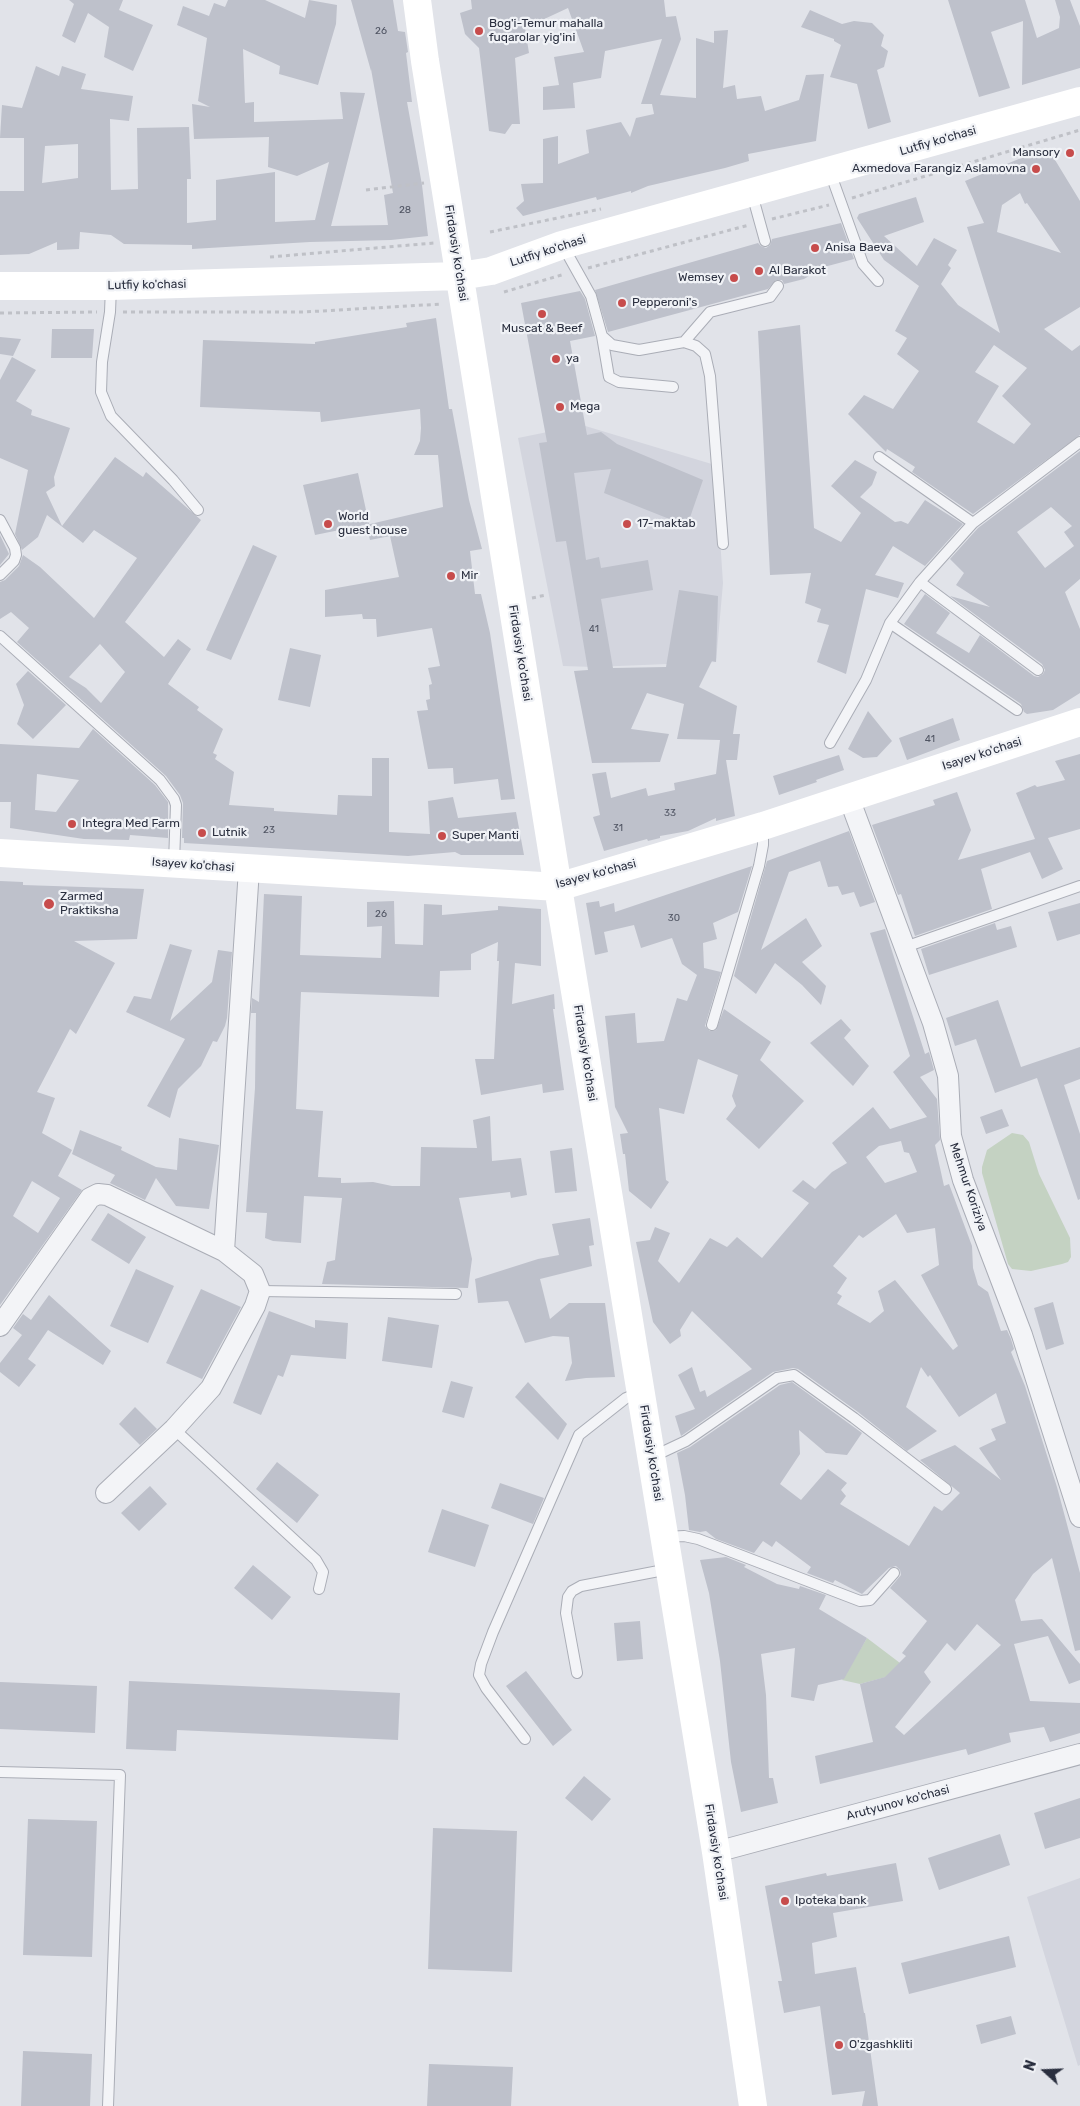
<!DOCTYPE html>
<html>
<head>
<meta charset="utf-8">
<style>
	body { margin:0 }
	#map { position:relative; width:1080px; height:2106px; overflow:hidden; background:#e1e3e9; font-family:Rubik,sans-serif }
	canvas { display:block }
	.north { position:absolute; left:1020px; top:2046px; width:50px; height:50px; -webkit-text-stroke:4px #f0f2f6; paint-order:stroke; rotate:290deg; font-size:14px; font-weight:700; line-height:20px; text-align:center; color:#2a2f3f }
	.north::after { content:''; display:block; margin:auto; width:18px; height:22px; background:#2a2f3f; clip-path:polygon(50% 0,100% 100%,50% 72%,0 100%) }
</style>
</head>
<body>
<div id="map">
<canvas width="1080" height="2106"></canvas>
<div class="north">N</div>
</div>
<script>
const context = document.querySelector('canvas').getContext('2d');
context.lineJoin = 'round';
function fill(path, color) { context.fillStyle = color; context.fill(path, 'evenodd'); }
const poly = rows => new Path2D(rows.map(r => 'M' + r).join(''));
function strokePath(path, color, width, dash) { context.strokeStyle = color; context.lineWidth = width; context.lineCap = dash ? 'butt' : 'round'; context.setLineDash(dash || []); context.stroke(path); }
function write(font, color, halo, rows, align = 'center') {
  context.font = font + ' Rubik,sans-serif'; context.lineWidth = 4.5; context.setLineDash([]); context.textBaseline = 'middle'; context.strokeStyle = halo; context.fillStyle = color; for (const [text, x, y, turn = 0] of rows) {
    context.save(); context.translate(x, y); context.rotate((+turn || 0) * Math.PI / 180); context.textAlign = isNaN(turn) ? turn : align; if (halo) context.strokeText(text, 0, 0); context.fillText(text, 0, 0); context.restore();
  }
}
const built = poly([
	[582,425,715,465,723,583,716,662,594,667,563,666,518,438],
	[1080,1878,1080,2065,1078,2066,1027,1897]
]);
const green = poly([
	[1012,1133,1023,1135,1029,1142,1039,1174,1070,1238,1071,1257,1068,1262,1062,1264,1031,1271,1012,1269,1008,1264,982,1173,982,1167,987,1150],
	[867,1638,900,1663,886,1677,860,1684,842,1680]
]);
const building = poly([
	[69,0,123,0,119,10,153,25,133,71,104,57,109,27,88,13,75,43,62,36,74,4],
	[228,0,265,0,305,18,309,0,337,5,336,24,318,85,279,74,280,66,243,49,245,103,254,102,254,122,343,119,340,92,365,93,331,226,388,225,384,195,393,193,371,69,371,71,351,0,393,0,398,31,405,32,408,52,406,53,412,102,407,102,422,185,428,236,391,240,310,242,192,249,192,245,124,244,111,235,80,232,79,249,57,250,57,242,29,254,0,255,0,191,24,191,24,138,0,138,2,105,22,108,36,66,59,76,62,66,86,74,81,89,133,96,129,121,110,119,111,190,138,189,137,128,189,127,191,179,187,179,187,223,216,220,216,180,275,172,275,222,315,220,329,162,297,176,268,167,269,137,194,139,192,104,210,107,198,101,207,38,177,25,183,6,209,16,214,3,225,7],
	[78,144,78,178,42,183,45,146],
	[471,0,664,0,666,17,676,16,681,39,660,95,696,98,696,38,714,43,714,31,728,30,723,88,735,85,737,99,761,96,765,111,799,100,806,75,824,74,816,141,748,154,749,161,725,168,648,186,631,193,631,191,597,200,596,197,523,216,516,208,524,201,521,184,543,183,543,139,558,136,558,164,589,153,586,130,621,122,630,137,636,118,654,114,652,104,641,104,662,39,605,51,601,78,573,83,575,108,543,110,543,87,559,85,554,57,584,52,568,8,525,28,529,53,515,58,520,124,512,124,505,134,489,131,479,48,465,34,460,13,472,9],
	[948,0,1025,0,1037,38,1059,28,1060,17,1055,0,1070,0,1080,26,1080,68,1022,85,1023,21,991,32,1010,88,979,97],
	[810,10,842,24,854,21,872,23,884,35,881,46,888,51,884,67,877,70,891,122,868,129,857,84,830,77,841,45,834,41,834,39,801,27],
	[1031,154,1052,155,1080,201,1080,307,1044,329,1072,351,1080,345,1080,435,973,514,912,472,915,467,887,449,886,452,848,414,864,395,893,409,919,371,897,354,907,338,895,331,919,286,884,260,857,218,859,214,916,197,924,222,884,236,917,266,934,238,957,250,948,265,951,268,941,284,958,305,1000,333,967,227,984,223,965,181],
	[1020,193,1025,204,1027,203,1061,253,997,232,1002,205],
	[994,345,1027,368,1002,396,1031,424,1014,444,977,422,999,386,975,372],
	[841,223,854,259,824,267,804,279,784,284,782,280,776,280,768,289,608,332,595,290,758,243,761,246,766,248,770,245,772,239],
	[580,291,585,299,595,336,570,341,587,435,601,432,617,444,703,480,687,526,604,493,611,469,574,473,586,560,599,557,601,568,648,560,653,590,601,599,613,668,666,667,679,590,718,596,716,662,712,661,699,687,737,706,733,734,740,734,737,760,726,760,735,816,716,821,716,818,688,831,660,836,660,838,648,841,647,839,604,851,593,817,600,815,592,774,606,772,611,798,646,788,648,796,675,790,674,783,716,774,720,740,677,739,684,704,647,693,631,729,669,734,660,762,592,763,574,671,588,670,566,541,556,542,539,443,547,442,521,303],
	[436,318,449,409,452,409,469,500,482,549,470,551,475,594,481,594,490,633,515,799,501,800,498,779,454,784,453,768,428,769,417,711,428,710,426,700,430,699,429,685,432,684,428,668,440,666,432,628,377,637,376,619,363,619,362,614,325,617,325,590,399,577,390,536,370,540,366,525,443,507,438,455,414,455,420,441,421,428,420,409,321,422,320,412,200,407,203,340,315,344,315,342,407,327,406,323],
	[800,325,814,528,841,542,861,513,831,486,855,460,877,472,872,485,860,497,895,522,901,521,908,524,925,500,963,524,925,566,893,546,875,575,904,583,898,598,866,589,846,674,817,662,829,625,817,622,821,609,805,603,811,573,770,575,758,331],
	[52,329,94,329,92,358,51,358],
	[0,337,21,339,13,356,0,354],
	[12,357,36,370,16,401,32,410,31,415,70,428,54,477,55,486,46,492,62,526,115,457,143,477,146,472,201,520,125,622,164,657,178,639,191,649,168,684,199,707,197,710,223,729,213,753,217,755,215,759,234,772,229,805,274,808,274,811,337,815,338,795,372,796,372,758,389,758,389,832,430,834,428,801,453,797,458,818,516,812,524,855,461,855,455,852,408,856,184,843,184,838,182,838,183,803,180,795,166,776,17,642,29,628,11,612,0,619,0,582,5,580,19,566,23,555,40,567,94,618,137,558,94,530,83,543,47,515,38,537,22,550,15,534,28,470,0,458,0,380],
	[100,644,125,672,101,703,86,688,69,677],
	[1080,451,1080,579,1065,592,1080,629,1080,693,1053,710,1027,714,1024,712,1021,704,904,624,925,594,950,613,936,633,969,653,980,635,1034,676,1038,677,1043,674,1045,670,1042,664,950,596,990,607,956,585,964,573,950,559,978,528],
	[1051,507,1072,526,1064,532,1074,546,1045,568,1017,532],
	[358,473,369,524,315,535,303,485],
	[0,535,9,554,0,565],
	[253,545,277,556,231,660,206,650],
	[290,648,321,655,310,707,278,700],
	[28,671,66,705,33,739,17,724,24,705,16,684],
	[868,711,892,741,877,757,863,758,848,749],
	[953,718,960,740,907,760,899,738],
	[93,729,155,785,168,802,168,838,130,835,129,840,84,839,10,828,11,802,0,802,0,744,79,748],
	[37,774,79,780,56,812,35,810],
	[1080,754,1080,829,1048,838,1063,869,1042,879,1030,852,981,869,992,909,915,936,901,894,898,895,872,825,935,805,933,800,957,792,971,830,958,860,1035,839,1016,793,1035,785,1037,787,1065,780,1055,761],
	[839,755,844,770,816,780,817,782,779,795,773,776],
	[849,831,875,902,860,907,854,892,842,895,838,886,828,887,820,861,789,872,761,950,806,918,822,946,802,962,826,986,821,1005,802,985,775,963,756,994,734,976,767,861],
	[752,866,738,912,713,923,717,939,703,943,704,968,721,972,705,1026,710,1031,716,1030,724,1009,771,1042,760,1060,804,1101,759,1149,726,1119,736,1106,732,1096,738,1075,698,1059,684,1114,659,1108,666,1180,669,1182,651,1209,629,1191,625,1154,623,1154,620,1134,628,1133,615,1107,605,1016,635,1013,637,1043,664,1041,677,998,687,1001,697,975,682,964,672,938,641,948,634,925,604,932,608,952,595,955,586,903,599,901,600,907,614,903,615,912],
	[0,881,23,882,23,885,144,889,137,939,74,941,115,963,76,1034,70,1029,37,1092,55,1098,42,1133,72,1150,58,1176,82,1190,0,1305],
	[32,1181,60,1198,38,1233,13,1216],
	[264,894,302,896,300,955,381,958,382,926,367,927,367,902,394,901,395,944,423,945,424,904,442,905,442,915,498,910,498,906,541,909,541,966,515,963,512,1004,554,994,555,1009,553,1009,564,1090,543,1093,542,1084,481,1095,475,1059,494,1059,499,961,497,961,498,942,471,954,471,970,440,971,439,997,301,992,296,1109,323,1111,318,1177,341,1178,341,1183,373,1182,392,1186,420,1186,421,1147,477,1148,473,1120,490,1116,492,1161,521,1158,527,1195,511,1198,510,1192,459,1198,472,1259,468,1288,322,1284,327,1262,335,1260,342,1198,304,1196,301,1243,273,1241,265,1238,267,1213,246,1212,255,1088,256,1013,251,1013,252,998,259,1002],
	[1080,903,1080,934,1057,941,1048,912],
	[995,923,997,930,1011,926,1017,947,929,975,921,949],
	[885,929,925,1054,929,1052,934,1070,920,1077,937,1099,940,1140,935,1145,944,1186,949,1184,972,1246,973,1268,978,1285,988,1292,1001,1331,1007,1330,1011,1339,1014,1349,1011,1352,1025,1386,1057,1487,1080,1573,1080,1650,1075,1651,1052,1558,1033,1574,1015,1600,1021,1621,1042,1619,1080,1664,1080,1680,1069,1684,1048,1636,1014,1644,1030,1701,1080,1703,1080,1733,1050,1742,1044,1727,1009,1733,1011,1742,968,1755,966,1749,820,1784,815,1756,873,1742,860,1684,885,1677,906,1656,902,1653,927,1621,890,1588,901,1575,900,1570,896,1566,889,1568,862,1594,835,1580,833,1583,807,1573,811,1567,776,1541,772,1547,763,1541,754,1553,716,1539,706,1531,700,1532,689,1530,685,1495,677,1453,690,1447,780,1385,792,1382,862,1433,847,1455,826,1453,799,1430,800,1454,780,1484,801,1500,828,1469,847,1483,841,1490,846,1496,840,1504,909,1546,934,1506,942,1511,960,1493,920,1460,955,1445,1001,1480,979,1448,996,1440,991,1429,1006,1423,996,1393,959,1417,930,1375,928,1377,921,1367,906,1407,937,1431,907,1451,858,1412,798,1369,793,1368,773,1372,681,1436,675,1416,695,1409,678,1375,692,1367,700,1392,705,1390,707,1397,752,1369,692,1311,680,1330,681,1336,670,1344,653,1322,636,1242,650,1240,655,1227,670,1233,658,1261,679,1283,710,1238,727,1247,737,1237,762,1258,809,1203,792,1191,803,1180,815,1189,832,1172,847,1163,832,1143,873,1107,890,1129,927,1117,893,1072,910,1056,870,933],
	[901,1141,904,1152,909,1153,917,1172,885,1183,866,1157,879,1146],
	[896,1214,907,1233,935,1228,939,1265,921,1275,958,1346,953,1350,895,1280,878,1291,884,1311,870,1323,837,1304,842,1296,837,1293,847,1278,833,1266,859,1235,863,1238],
	[977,1624,1001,1645,904,1735,895,1727,931,1682,924,1672,947,1643,955,1651],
	[170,944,192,950,170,1021,212,982,218,950,232,952,227,1018,225,1026,217,1042,213,1041,201,1066,178,1089,170,1118,147,1106,185,1039,126,1012,134,996,151,999],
	[998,1000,1021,1067,1080,1047,1080,1079,1064,1085,1080,1134,1080,1199,1078,1200,1037,1078,995,1093,976,1039,955,1046,946,1018],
	[841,1019,851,1030,844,1038,869,1066,853,1086,810,1043],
	[1002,1109,1009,1126,986,1134,980,1117],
	[80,1130,122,1147,121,1150,156,1167,177,1170,179,1138,219,1145,209,1209,176,1206,156,1178,145,1200,110,1183,115,1175,72,1154],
	[572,1148,577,1191,555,1193,550,1151],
	[108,1213,146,1237,129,1264,91,1240],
	[590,1218,594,1245,589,1246,592,1266,540,1279,550,1319,569,1303,605,1303,615,1377,586,1378,565,1381,572,1363,569,1337,553,1336,525,1343,508,1301,478,1303,475,1279,538,1259,559,1255,552,1224],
	[136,1269,174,1286,148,1343,110,1326],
	[201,1289,241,1307,202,1379,166,1363],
	[49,1295,111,1351,103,1365,48,1330,28,1359,36,1365,19,1387,0,1372,0,1363,22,1335,13,1328,23,1314,31,1320],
	[1053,1302,1064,1344,1046,1350,1034,1308],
	[269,1311,315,1328,315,1320,348,1323,346,1359,291,1355,283,1377,278,1375,261,1415,233,1403],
	[388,1317,439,1325,432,1368,382,1361],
	[451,1381,473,1387,464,1418,442,1412],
	[528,1382,567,1424,558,1440,515,1397],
	[135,1407,157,1429,140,1445,119,1424],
	[277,1462,319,1495,297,1523,256,1489],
	[500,1483,544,1498,533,1524,491,1508],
	[150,1486,167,1504,139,1531,121,1513],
	[442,1509,489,1525,475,1567,428,1552],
	[726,1557,746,1565,744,1567,777,1584,799,1589,800,1586,826,1595,819,1609,867,1638,844,1679,818,1685,814,1701,791,1697,795,1648,761,1654,766,1695,769,1778,773,1778,778,1803,741,1812,731,1762,720,1661,709,1593,700,1560],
	[253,1565,291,1597,272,1620,234,1588],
	[640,1621,643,1659,617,1661,614,1623],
	[526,1671,572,1730,553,1746,506,1686],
	[129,1681,400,1693,398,1740,177,1730,176,1751,126,1749],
	[0,1682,97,1686,95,1733,0,1729],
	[584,1776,611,1799,592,1821,565,1798],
	[1080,1798,1080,1838,1045,1849,1034,1813],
	[28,1819,97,1821,92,1957,23,1955],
	[433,1828,517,1831,512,1972,428,1969],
	[1000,1834,1010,1865,939,1890,928,1858],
	[896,1863,903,1901,833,1913,837,1937,812,1943,815,1974,856,1967,864,2013,865,2013,878,2106,862,2106,865,2091,832,2095,820,2006,784,2013,778,1981,782,1981,765,1886,826,1873,827,1876],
	[1009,1936,1016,1967,909,1994,901,1963],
	[1011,2016,1016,2034,981,2044,976,2025],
	[23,2051,92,2054,90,2106,21,2106],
	[429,2064,513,2067,511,2106,427,2106]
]);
const path = poly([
	[366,190,424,183],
	[852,198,1080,130],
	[772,219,829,205],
	[490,232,601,209],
	[270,257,434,243],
	[588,268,749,225],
	[504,292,565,274],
	[123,312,304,312,442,304],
	[0,313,97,312],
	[532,598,546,595]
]);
const service = poly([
	[830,172,863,264,878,281],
	[752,194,765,241],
	[563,246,591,296,602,336,612,345,639,350,684,342,696,346,705,354,710,376,723,544],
	[111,287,110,312,102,362,101,392,111,416,173,480,198,510],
	[602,336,609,377,619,382,673,387],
	[684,342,710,312,770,297,778,286],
	[879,457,973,523],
	[0,520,15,548,16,555,14,561,0,575],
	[920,582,1038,670],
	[890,623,1017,710],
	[0,636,160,780,174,799,176,805,174,863],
	[830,743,866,680,890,623,920,582,973,523,1080,442],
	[905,947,1080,886],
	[712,1025,759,866,763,845,763,827],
	[260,1291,456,1294],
	[174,1429,316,1560,323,1572,319,1589],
	[652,1457,686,1441,777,1378,794,1375,854,1418,946,1489],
	[666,1537,684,1536,698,1539,860,1601,870,1600,894,1573],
	[577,1673,566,1613,568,1597,572,1591,581,1586,669,1569],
	[525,1739,486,1688,479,1675,481,1664,493,1632,579,1435,626,1398,640,1392],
	[0,1772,120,1775,108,2106]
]);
const minor = poly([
	[849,798,933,1023,948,1076,951,1136,963,1180,1022,1335,1080,1517],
	[224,1251,249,869],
	[0,1326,90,1198,98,1194,107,1195,224,1251,253,1274,260,1291,255,1306,211,1388,174,1429,106,1493],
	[716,1852,1080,1754]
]);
const secondary = poly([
	[417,0,425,61,555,869,716,1852,753,2106],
	[0,286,111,286,460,276,491,271,562,245,1080,101],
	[0,853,558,887,763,826,1080,722]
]);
const markers = [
	[479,31,5,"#c74c4c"],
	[1070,153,5,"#c74c4c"],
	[1036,169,5,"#c74c4c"],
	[815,248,5,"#c74c4c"],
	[759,271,5,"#c74c4c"],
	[734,278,5,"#c74c4c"],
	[622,303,5,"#c74c4c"],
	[542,314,5,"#c74c4c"],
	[556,359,5,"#c74c4c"],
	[560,407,5,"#c74c4c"],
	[328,524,5,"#c74c4c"],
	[627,524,5,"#c74c4c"],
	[451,576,5,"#c74c4c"],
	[72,824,5,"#c74c4c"],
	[202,833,5,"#c74c4c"],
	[442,836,5,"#c74c4c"],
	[49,904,6,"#c74c4c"],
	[785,1901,5,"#c74c4c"],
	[839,2045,5,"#c74c4c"]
];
const numberNames = [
	["26",381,31],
	["28",405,210],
	["41",594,629],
	["41",930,739],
	["33",670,813],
	["31",618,828],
	["23",269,830],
	["26",381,914],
	["30",674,918]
];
const poiNames = [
	["Bog'i-Temur mahalla",489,24],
	["fuqarolar yig'ini",489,38],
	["Mansory",1060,153,"right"],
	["Axmedova Farangiz Aslamovna",1026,169,"right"],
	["Anisa Baeva",825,248],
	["Al Barakot",769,271],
	["Wemsey",724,278,"right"],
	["Pepperoni's",632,303],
	["Muscat & Beef",542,329,"center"],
	["ya",566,359],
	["Mega",570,407],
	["World",338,517],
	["guest house",338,531],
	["17-maktab",637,524],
	["Mir",461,576],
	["Integra Med Farm",82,824],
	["Lutnik",212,833],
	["Super Manti",452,836],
	["Zarmed",60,897],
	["Praktiksha",60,911],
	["Ipoteka bank",795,1901],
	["O'zgashkliti",849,2045]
];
const streetNames = [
	["Lutfiy ko'chasi",938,141,-16],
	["Lutfiy ko'chasi",548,251,-18],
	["Firdavsiy ko'chasi",456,253,81],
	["Lutfiy ko'chasi",147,285,-1],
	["Firdavsiy ko'chasi",520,653,81],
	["Isayev ko'chasi",982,754,-18],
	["Isayev ko'chasi",193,865,4],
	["Isayev ko'chasi",596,874,-15],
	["Firdavsiy ko'chasi",585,1053,81],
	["Mehmur Koriziya",968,1187,71],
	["Firdavsiy ko'chasi",651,1453,81],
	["Arutyunov ko'chasi",898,1803,-15],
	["Firdavsiy ko'chasi",716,1852,81]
];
fill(built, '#d3d5de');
fill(green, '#c4d2c2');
fill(building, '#bec1cb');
strokePath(service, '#aaadb6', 12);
strokePath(minor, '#aaadb6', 22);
strokePath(path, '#bfc1c7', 3, [4, 4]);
strokePath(service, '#f3f4f7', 10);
strokePath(minor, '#f3f4f7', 20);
strokePath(secondary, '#fff', 28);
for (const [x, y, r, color] of markers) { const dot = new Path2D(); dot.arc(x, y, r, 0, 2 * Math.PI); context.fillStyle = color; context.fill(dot); strokePath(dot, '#f0f2f6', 2); }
write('10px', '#4f5462', null, numberNames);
write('12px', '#2a2f3f', '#f0f2f6', poiNames, 'left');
write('12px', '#2a2f3f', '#f0f2f6', streetNames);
</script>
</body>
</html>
